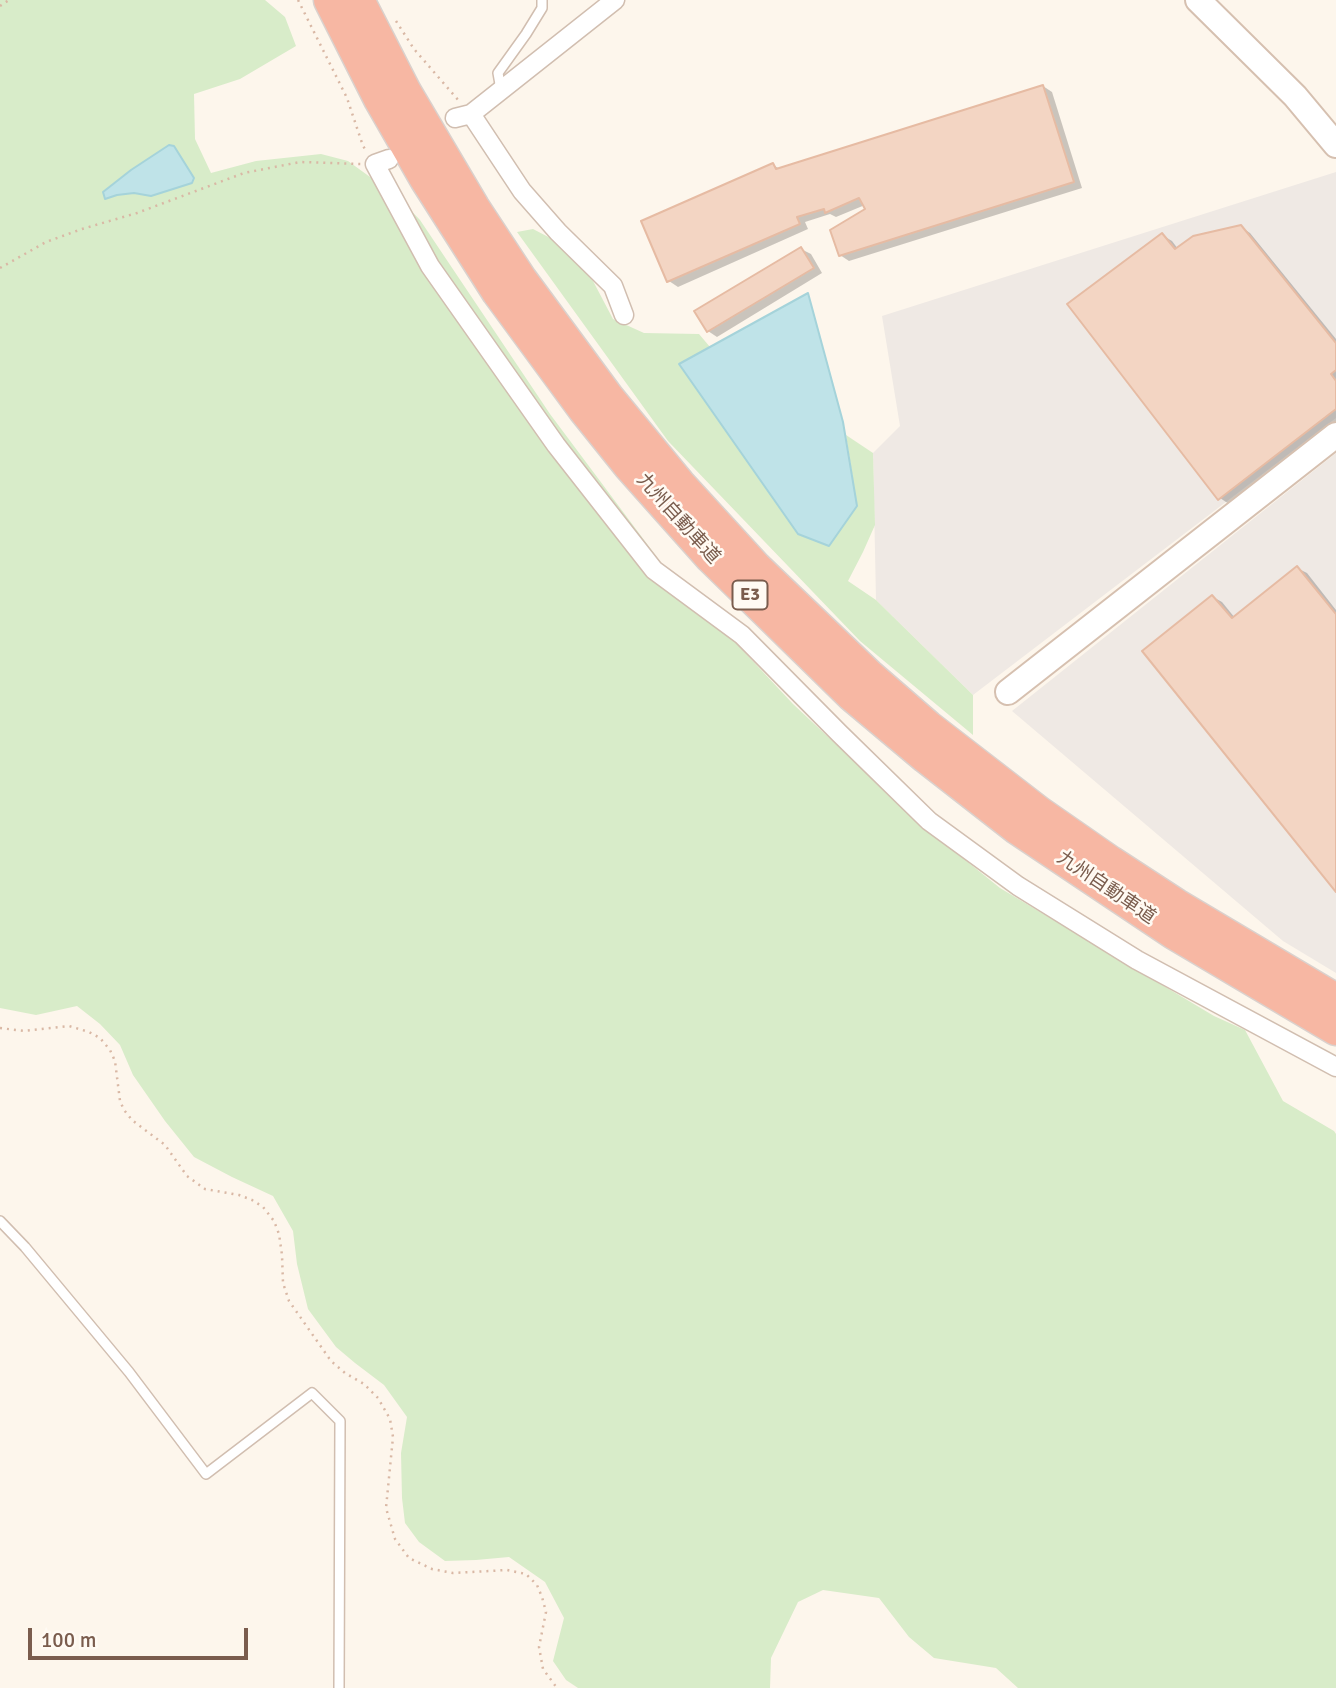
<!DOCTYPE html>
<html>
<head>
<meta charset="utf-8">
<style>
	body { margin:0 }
	#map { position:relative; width:1336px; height:1688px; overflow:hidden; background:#fdf6ec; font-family:Signika,sans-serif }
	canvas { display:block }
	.scale { position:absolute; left:28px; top:1628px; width:220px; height:32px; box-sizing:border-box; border:4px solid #7a5c4d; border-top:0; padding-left:9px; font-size:21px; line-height:24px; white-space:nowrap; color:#7a5c4d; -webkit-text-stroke:5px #fffaf3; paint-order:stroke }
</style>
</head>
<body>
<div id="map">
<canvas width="1336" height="1688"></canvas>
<div class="scale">100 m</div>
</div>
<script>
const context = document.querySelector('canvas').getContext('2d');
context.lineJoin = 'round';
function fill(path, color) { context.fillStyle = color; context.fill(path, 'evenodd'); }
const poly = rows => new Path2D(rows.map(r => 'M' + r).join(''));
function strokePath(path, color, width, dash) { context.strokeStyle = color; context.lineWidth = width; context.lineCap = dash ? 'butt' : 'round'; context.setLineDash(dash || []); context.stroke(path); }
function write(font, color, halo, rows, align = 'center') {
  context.font = font + ' Signika,"Noto Sans JP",sans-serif'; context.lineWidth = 5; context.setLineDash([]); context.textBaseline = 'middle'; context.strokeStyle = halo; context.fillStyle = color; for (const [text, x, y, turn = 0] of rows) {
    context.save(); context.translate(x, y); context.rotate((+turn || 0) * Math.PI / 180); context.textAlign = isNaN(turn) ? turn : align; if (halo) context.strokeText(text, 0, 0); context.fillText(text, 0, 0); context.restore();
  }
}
const industrial = poly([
	[1336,172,1336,418,973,695,876,600,873,453,900,426,882,316],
	[1336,453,1336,973,1283,941,1012,711]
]);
const green = poly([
	[0,0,265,0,285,17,296,46,240,79,194,94,195,139,211,173,256,161,321,154,348,161,399,198,420,220,550,414,662,564,793,704,923,826,1000,888,1214,1016,1245,1030,1283,1101,1334,1131,1336,1134,1336,1688,1018,1688,996,1668,934,1658,909,1637,879,1598,823,1590,798,1602,771,1658,770,1688,578,1688,566,1680,553,1661,564,1618,545,1582,509,1557,476,1560,445,1561,419,1542,405,1523,402,1498,401,1453,407,1417,384,1385,355,1363,336,1347,308,1309,297,1264,293,1231,273,1196,232,1177,194,1157,165,1121,133,1075,120,1045,100,1024,77,1006,36,1015,0,1008],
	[533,229,556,241,593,281,613,319,644,333,699,334,710,347,680,365,857,506,846,435,873,453,875,525,863,552,848,581,876,600,973,695,973,735,860,641,668,441,517,232]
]);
const water = poly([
	[169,145,174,146,194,178,192,183,151,196,134,193,117,195,105,199,103,192,131,170,169,145],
	[808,293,843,422,857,506,829,546,798,534,679,364,808,293]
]);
const shadow = poly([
	[1043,86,1052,92,1082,188,849,261,840,255,867,209,865,205,836,217,830,214,805,222,808,229,678,287,669,281,773,165,780,169],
	[1241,227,1250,233,1336,339,1336,421,1229,504,1220,498,1162,235,1172,241,1178,249],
	[801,249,811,254,822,273,717,337,708,331],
	[1297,568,1307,573,1336,610,1336,889,1213,597,1222,602,1235,618]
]);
const building = poly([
	[1043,85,1074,182,839,256,830,230,865,209,859,198,825,213,824,209,797,217,800,224,667,282,641,221,773,163,776,169,1043,85],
	[1241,225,1336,343,1336,370,1331,374,1336,381,1336,409,1218,500,1067,304,1162,233,1175,249,1193,236,1241,225],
	[801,247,814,268,707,332,694,311,801,247],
	[1297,566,1336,614,1336,892,1142,651,1212,595,1232,618,1297,566]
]);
const path = poly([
	[298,0,347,98,363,146,367,152],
	[0,6,9,0],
	[396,21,414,49,459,101],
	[0,268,46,242,82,229,137,213,244,173,300,162,361,164],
	[0,1028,24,1031,69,1026,89,1032,100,1038,110,1050,115,1061,120,1101,124,1110,132,1120,165,1145,187,1176,205,1189,239,1195,252,1200,263,1207,274,1221,279,1234,282,1255,283,1283,289,1301,331,1361,345,1373,364,1384,378,1398,390,1419,393,1437,386,1508,395,1539,409,1558,432,1569,453,1573,507,1570,526,1574,537,1585,542,1597,546,1612,539,1647,543,1669,557,1688]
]);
const lane = poly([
	[501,90,498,73,526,34,542,8,542,0],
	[0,1221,25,1247,129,1372,206,1474,312,1393,340,1421,339,1688]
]);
const street = poly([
	[471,114,522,191,558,232,613,286,624,315],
	[455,118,471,114,615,0],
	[389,159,375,164,430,266,556,445,654,570,742,635,839,733,929,821,1018,886,1137,960,1336,1067]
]);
const secondary = poly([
	[1198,0,1295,96,1336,145],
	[1008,692,1336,435]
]);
const highway = poly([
	[330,0,380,99,426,179,498,292,584,409,629,465,711,557,852,695,926,757,1017,828,1174,933,1336,1029],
	[358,0,405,92,473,207,521,280,608,398,679,484,756,568,868,675,928,727,1038,812,1110,862,1176,905,1336,1000]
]);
const shields = [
	[750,595,35]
];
const shieldNames = [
	["E3",750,595]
];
const streetNames = [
	["九州自動車道",678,519,48],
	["九州自動車道",1106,888,34]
];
fill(industrial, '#efe9e4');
fill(green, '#d8ecc9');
fill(water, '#bfe3e8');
strokePath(water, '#a5d3da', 2);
fill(shadow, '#0003');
fill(building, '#f3d5c3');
strokePath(building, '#e6bba3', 2);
strokePath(lane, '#d1beb0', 12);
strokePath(street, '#d1beb0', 21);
strokePath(secondary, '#d6c0b0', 28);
strokePath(highway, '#dad1cd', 35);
strokePath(path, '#d9b8a5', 2.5, [2, 5]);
strokePath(lane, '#fff', 9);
strokePath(street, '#fff', 18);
strokePath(secondary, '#fff', 24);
strokePath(highway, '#f7b7a3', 32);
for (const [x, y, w] of shields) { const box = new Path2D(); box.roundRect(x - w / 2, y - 14.5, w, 29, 5); context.fillStyle = '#fffaf3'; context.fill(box); strokePath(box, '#7a5c4d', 2); }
write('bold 18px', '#7a5c4d', null, shieldNames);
write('19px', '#7a5c4d', '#fffaf3', streetNames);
</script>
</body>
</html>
